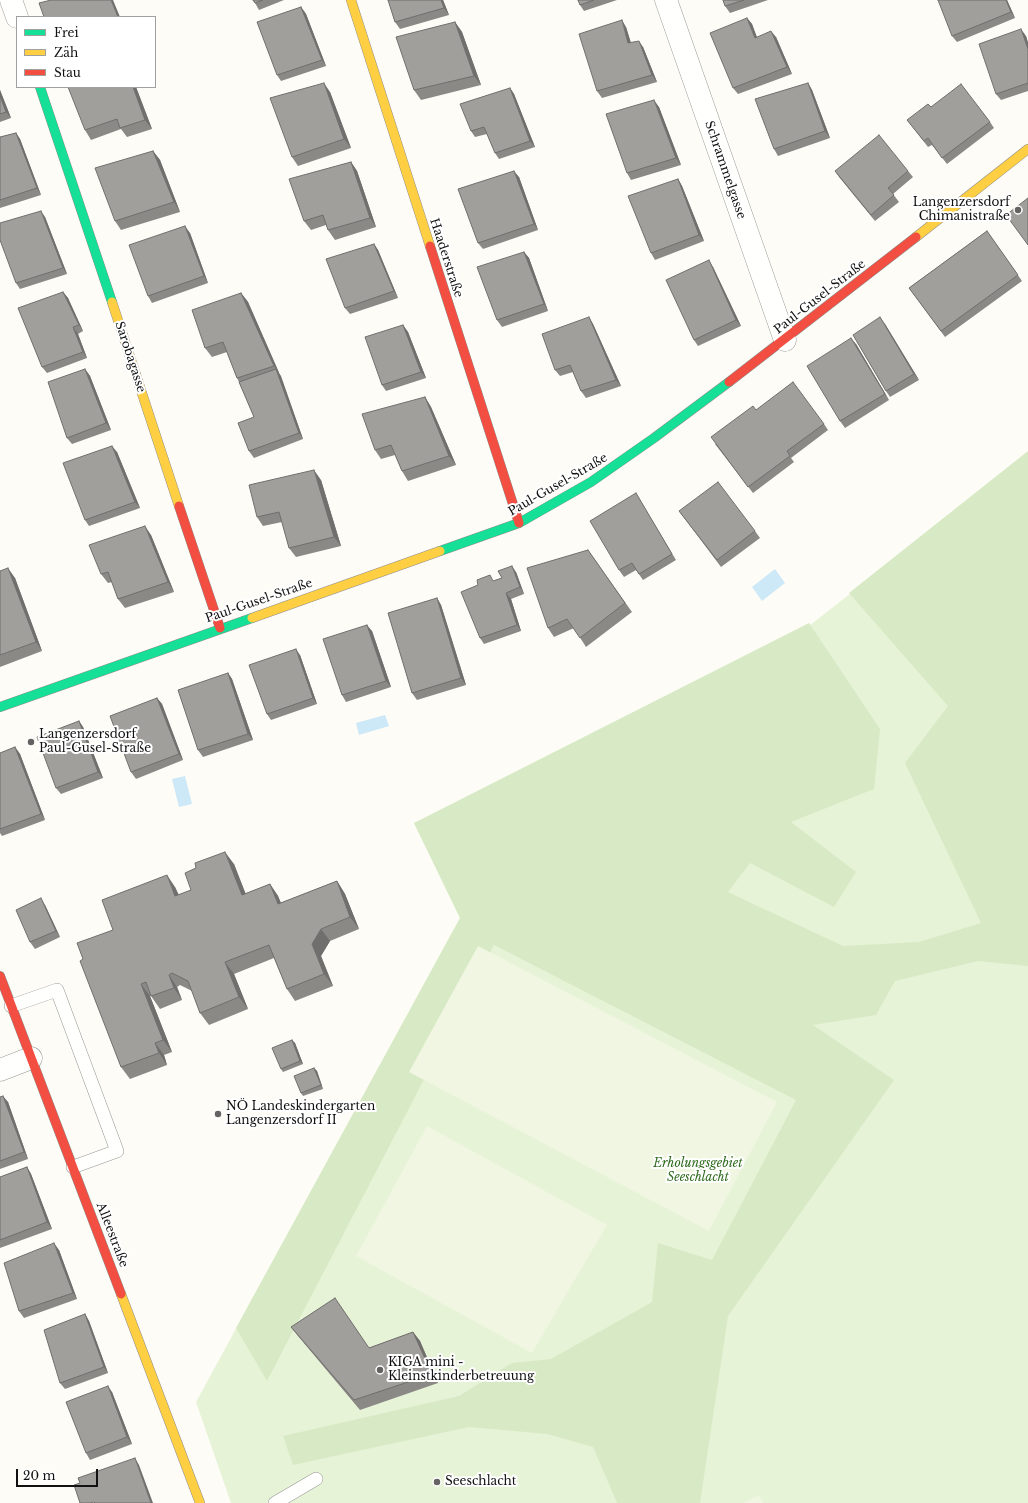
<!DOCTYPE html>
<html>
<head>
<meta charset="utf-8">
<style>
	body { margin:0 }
	#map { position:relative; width:1028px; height:1503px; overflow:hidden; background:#fdfcf7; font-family:"Libre Baskerville",serif }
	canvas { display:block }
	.legend { position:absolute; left:16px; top:16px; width:140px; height:72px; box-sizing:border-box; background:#fff; border:1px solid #a0a0a0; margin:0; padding:5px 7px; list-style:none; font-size:12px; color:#111 }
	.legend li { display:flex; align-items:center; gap:8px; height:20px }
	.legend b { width:20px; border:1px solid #a0a0a0 }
	.scale { position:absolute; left:16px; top:1469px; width:82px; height:18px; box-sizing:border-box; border:2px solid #111; border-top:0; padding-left:5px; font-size:12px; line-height:14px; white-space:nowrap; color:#111; -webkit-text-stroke:3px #fff; paint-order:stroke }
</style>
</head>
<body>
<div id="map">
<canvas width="1028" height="1503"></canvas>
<ul class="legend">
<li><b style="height:5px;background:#16e098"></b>Frei</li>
<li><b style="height:5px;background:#ffcf43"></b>Zäh</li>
<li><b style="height:5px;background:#f24e42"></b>Stau</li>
</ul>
<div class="scale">20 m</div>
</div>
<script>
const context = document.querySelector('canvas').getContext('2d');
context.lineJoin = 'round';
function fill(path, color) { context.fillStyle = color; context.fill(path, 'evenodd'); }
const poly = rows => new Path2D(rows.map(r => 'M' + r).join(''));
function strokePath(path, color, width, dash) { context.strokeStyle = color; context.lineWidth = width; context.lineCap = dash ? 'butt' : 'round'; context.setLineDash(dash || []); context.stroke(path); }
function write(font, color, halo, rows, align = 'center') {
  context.font = font + ' "Libre Baskerville",serif'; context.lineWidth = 4; context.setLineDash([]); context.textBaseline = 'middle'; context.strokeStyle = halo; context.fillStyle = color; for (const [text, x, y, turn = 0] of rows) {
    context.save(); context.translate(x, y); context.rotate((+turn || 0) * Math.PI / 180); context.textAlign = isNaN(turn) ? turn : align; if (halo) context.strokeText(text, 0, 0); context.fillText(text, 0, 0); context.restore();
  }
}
const green = poly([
	[1028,455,1028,1503,231,1503,196,1402,460,918,414,823,773,654]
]);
const forest = poly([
	[1028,451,1028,966,978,961,895,981,876,1015,813,1025,894,1080,728,1316,700,1503,617,1503,593,1447,547,1434,469,1427,293,1465,283,1436,459,1396,512,1363,551,1359,652,1302,658,1243,712,1260,796,1100,494,945,267,1381,236,1328,460,918,414,823,809,623,880,729,874,789,791,822,856,872,834,907,750,863,728,892,843,946,919,942,981,923,905,763,948,706,849,593]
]);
const pitch = poly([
	[478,946,777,1102,709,1231,409,1072],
	[427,1126,607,1225,532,1353,356,1256],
	[759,1495,763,1503,743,1503]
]);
const water = poly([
	[775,569,785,583,762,601,752,587],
	[385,715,389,726,359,735,356,723],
	[185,776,192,804,179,807,172,779]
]);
const lane = poly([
	[11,1006,57,990,117,1151,73,1167],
	[275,1503,316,1479]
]);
const street = poly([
	[11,0,17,17],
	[666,0,785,340],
	[0,1070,31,1058]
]);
const fast = poly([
	[40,87,112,302],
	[440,551,519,523,591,482,654,438,729,382],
	[0,707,252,618]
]);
const slow = poly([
	[351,0,430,246],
	[916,237,1028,149],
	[112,302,179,506],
	[252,618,440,551],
	[121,1294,200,1503]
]);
const jam = poly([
	[430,246,519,523],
	[729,382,916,237],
	[179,506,220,628],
	[0,976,121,1294]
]);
const wall = poly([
	[253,0,284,0,259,10,255,3],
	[388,0,443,0,449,15,400,29,395,22],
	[578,0,617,0,584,11,580,5],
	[723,0,768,0,730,13,725,6],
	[1007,0,1015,18,957,42,952,36],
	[301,7,306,14,326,66,281,81,277,75],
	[747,18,752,24,757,37,776,37,792,74,738,94,733,88],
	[455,22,462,32,481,85,421,100,414,90],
	[626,27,631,43,643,47,657,82,602,98,597,91],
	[1026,36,1028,43,1028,91,1001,100,996,94],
	[808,83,812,90,830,138,778,156,774,149],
	[136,87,152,129,127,137,121,129,91,140,85,130],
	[510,88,514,94,535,147,499,159,495,153,487,134,475,137,471,131],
	[0,90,11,118,0,122],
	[330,92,351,148,298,166,292,157],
	[659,107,681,165,631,180,627,173],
	[931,107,990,122,994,128,947,164,932,145,928,147,907,120],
	[16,133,20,139,41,195,0,208,0,137],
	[153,151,160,160,180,212,121,230,115,221],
	[351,162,357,171,376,227,335,240,328,230,326,225,311,230,304,221],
	[835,171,908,171,913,177,893,194,899,202,875,221,839,177],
	[519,177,538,230,483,249,478,243],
	[678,179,682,186,704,241,655,260,651,253],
	[45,217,67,274,20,289,16,283],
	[987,231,1022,281,945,337,909,288],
	[190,233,208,283,152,303,148,296],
	[374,244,378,250,398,298,350,314,345,308],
	[524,252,529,258,548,311,502,327,497,320],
	[713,267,741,326,698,346,694,340],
	[63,292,68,298,83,331,78,334,87,358,47,373,42,367],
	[241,293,248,302,280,375,303,439,254,458,249,451,254,417,239,382,237,378,227,352,212,357,205,348],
	[589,317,593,324,621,386,586,398,581,391,573,372,560,376,555,370],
	[885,324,919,380,890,397,886,391],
	[403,325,408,332,426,378,386,391,382,385],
	[856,344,889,400,845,428,840,421],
	[85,369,90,376,111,430,72,444,67,438],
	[425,397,431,407,456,465,408,481,402,471,395,455,381,459,375,450],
	[756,410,824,424,828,430,791,458,794,462,753,493,715,444],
	[117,452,140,508,89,526,85,520],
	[321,480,341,546,296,557,289,548,282,522,263,526,257,517],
	[636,493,640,500,676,560,643,580,636,570,624,577,619,570],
	[679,511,755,531,760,538,721,567],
	[151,535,174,592,125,608,118,599,112,582,108,583,101,574],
	[588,550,632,612,586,647,574,628,554,637,548,628],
	[0,571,15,578,42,651,0,667],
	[516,572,524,594,511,599,521,631,484,644,480,638,494,581],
	[437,598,441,605,466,685,417,700,412,693],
	[372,631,391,687,346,702,342,695],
	[300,655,317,704,271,720,267,714],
	[228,673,232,679,253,740,203,757,198,750],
	[157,698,162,704,183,760,136,779,131,772],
	[79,721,83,727,103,778,61,794,56,788],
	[15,747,20,754,45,820,2,836,0,833,0,753],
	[234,864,245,894,270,884,278,896,281,903,337,881,345,894,359,929,330,941,321,956,333,986,295,1001,287,989,274,958,234,974,248,1009,209,1025,200,1013,192,991,180,985,177,987,182,1000,160,1009,151,996,150,996,172,1052,164,1055,167,1065,130,1079,121,1067,83,959,113,930,175,887,179,895,191,890],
	[45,905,60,937,35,949,30,942],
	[292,1040,295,1043,303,1064,283,1072,281,1069],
	[314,1068,317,1071,323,1089,303,1096,301,1093],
	[0,1097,8,1102,28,1159,0,1169],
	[27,1167,31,1174,52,1229,0,1248,0,1177],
	[59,1250,77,1299,24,1318,19,1311],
	[85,1314,89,1321,108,1373,65,1389,60,1383],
	[291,1327,369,1348,413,1332,420,1341,438,1383,360,1410,298,1336],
	[112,1392,132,1444,90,1460,86,1453]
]);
const shadedWall = poly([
	[111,0,113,0,120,17,118,17],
	[441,0,443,0,449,15,444,8],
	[1006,0,1007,0,1015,18,1011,12],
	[301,7,306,14,326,66,322,60],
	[747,18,752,24,759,44,755,38],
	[622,20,626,27,633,50,628,43],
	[455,22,462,32,481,85,474,76],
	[1021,29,1026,36,1028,43,1028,49],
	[771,31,776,37,792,74,787,67],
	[639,41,643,47,657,82,652,75],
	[324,83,330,92,351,148,344,139],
	[808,83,812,90,830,138,825,131],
	[133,87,136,87,152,129,145,120],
	[510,88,514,94,535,147,530,141],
	[0,90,11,118,6,112,0,96],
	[654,100,659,107,681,165,676,158],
	[16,133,20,139,41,195,37,188],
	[153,151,160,160,180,212,174,202],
	[351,162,357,171,376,227,370,218],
	[514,171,519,177,538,230,534,224],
	[678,179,682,186,704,241,699,235],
	[41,211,45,217,67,274,63,268],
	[185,226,190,233,208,283,204,276],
	[374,244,378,250,398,298,394,291],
	[524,252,529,258,548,311,544,304],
	[709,260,713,267,741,326,736,320],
	[63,292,68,298,83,331,79,325],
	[241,293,248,302,280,375,274,366],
	[589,317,593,324,621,386,616,380],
	[880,317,885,324,919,380,914,374],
	[403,325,408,332,426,378,421,372],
	[73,327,78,334,87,358,83,352],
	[851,338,856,344,889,400,885,394],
	[85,369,90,376,111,430,106,423],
	[276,369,281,376,303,439,299,433],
	[425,397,431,407,456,465,449,456],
	[112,446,117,452,140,508,135,502],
	[314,470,321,480,341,546,334,537],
	[145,526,151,535,174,592,168,582],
	[512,566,516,572,524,594,520,587],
	[8,568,15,578,42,651,36,642],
	[506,593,511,599,521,631,517,625],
	[437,598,441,605,466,685,461,678],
	[367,625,372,631,391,687,386,681],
	[296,649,300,655,317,704,313,698],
	[228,673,232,679,253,740,248,734],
	[157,698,162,704,183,760,179,754],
	[79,721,83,727,103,778,98,772],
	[15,747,20,754,45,820,41,814],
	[225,852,234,864,251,907,242,895],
	[167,875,175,887,184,908,175,896],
	[337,881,345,894,359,929,350,917],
	[270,884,278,896,286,916,278,904],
	[41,898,45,905,60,937,56,931],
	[321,929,330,941,321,956,333,986,324,974,312,944],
	[225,962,234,974,248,1009,239,997],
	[169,975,177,987,182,1000,174,988],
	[141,984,150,996,172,1052,163,1040],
	[292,1040,295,1043,303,1064,300,1061],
	[155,1043,164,1055,167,1065,159,1053],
	[314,1068,317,1071,323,1089,321,1085],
	[3,1096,8,1102,28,1159,24,1152],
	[27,1167,31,1174,52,1229,47,1222],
	[54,1243,59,1250,77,1299,73,1293],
	[85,1314,89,1321,108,1373,104,1367],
	[413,1332,420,1341,438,1383,432,1374],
	[108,1386,112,1392,132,1444,127,1437],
	[135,1458,139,1465,153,1503,151,1503]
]);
const building = poly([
	[51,0,111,0,118,17,44,17,39,3,51,0],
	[253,0,263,0,255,3,253,0],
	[388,0,441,0,444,8,395,22,388,0],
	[578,0,594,0,580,5,578,0],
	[723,0,744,0,725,6,723,0],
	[938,0,1006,0,1011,12,952,36,938,0],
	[301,7,322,60,277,75,257,22,301,7],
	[747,18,755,38,771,31,787,67,733,88,710,33,747,18],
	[622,20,628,43,639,41,652,75,597,91,579,34,622,20],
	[455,22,474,76,414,90,396,37,455,22],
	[1021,29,1028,49,1028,83,996,94,979,44,1021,29],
	[324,83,344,139,292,157,270,98,324,83],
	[808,83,825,131,774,149,755,99,808,83],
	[961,84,990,122,942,158,928,138,924,141,907,120,928,104,931,107,961,84],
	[68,87,133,87,145,120,120,128,117,119,85,130,68,87],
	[510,88,530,141,495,153,484,127,471,131,460,104,510,88],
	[0,96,6,112,0,114,0,96],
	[654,100,676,158,627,173,606,114,654,100],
	[16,133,37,188,0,200,0,137,16,133],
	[879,135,908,171,888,188,894,195,871,215,835,171,879,135],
	[153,151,174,202,115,221,95,168,153,151],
	[351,162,370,218,328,230,323,215,304,221,289,179,351,162],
	[514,171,534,224,478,243,458,189,514,171],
	[678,179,699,235,651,253,628,196,678,179],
	[1028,198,1028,245,1006,215,1028,198],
	[41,211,63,268,16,283,0,240,0,223,41,211],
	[185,226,204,276,148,296,129,245,185,226],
	[987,231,1018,275,941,331,909,288,987,231],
	[374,244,394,291,345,308,326,259,374,244],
	[524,252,544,304,497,320,477,267,524,252],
	[709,260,736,320,694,340,666,280,709,260],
	[63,292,79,325,73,327,83,352,42,367,18,308,63,292],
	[241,293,274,366,237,378,223,342,205,348,192,310,241,293],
	[589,317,616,380,581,391,570,365,555,370,542,334,589,317],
	[880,317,914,374,886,391,853,335,880,317],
	[403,325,421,372,382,385,365,337,403,325],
	[851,338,885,394,840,421,807,366,851,338],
	[85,369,106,423,67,438,48,382,85,369],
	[276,369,299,433,249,451,238,423,254,417,239,382,276,369],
	[793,382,824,424,787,451,790,456,748,487,711,437,753,406,756,410,793,382],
	[425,397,449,456,402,471,391,445,375,450,362,414,425,397],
	[112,446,135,502,85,520,63,463,112,446],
	[314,470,334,537,289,548,279,512,257,517,249,485,314,470],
	[718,482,755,531,717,560,679,511,718,482],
	[636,493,672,554,639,574,632,563,619,570,590,521,636,493],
	[145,526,168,582,118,599,108,572,101,574,89,545,145,526],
	[588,550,625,603,580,638,567,619,548,628,527,568,588,550],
	[512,566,520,587,506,593,517,625,480,638,461,592,478,585,477,580,490,575,493,581,502,578,498,571,512,566],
	[8,568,36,642,0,655,0,571,8,568],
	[437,598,461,678,412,693,388,613,437,598],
	[367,625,386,681,342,695,323,639,367,625],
	[296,649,313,698,267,714,249,665,296,649],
	[228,673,248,734,198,750,178,690,228,673],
	[157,698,179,754,131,772,110,716,157,698],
	[79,721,98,772,56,788,37,737,79,721],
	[15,747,41,814,0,829,0,753,15,747],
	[225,852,242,895,270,884,278,904,337,881,350,917,321,929,312,944,324,974,287,989,269,945,225,962,239,997,200,1013,188,981,172,973,169,975,174,988,151,996,146,982,141,984,163,1040,155,1043,159,1053,121,1067,80,961,83,959,77,943,113,930,102,900,167,875,175,896,191,890,185,873,196,868,195,863,225,852],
	[41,898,56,931,30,942,16,910,41,898],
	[292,1040,300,1061,281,1069,272,1048,292,1040],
	[314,1068,321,1085,301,1093,294,1076,314,1068],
	[3,1096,24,1152,0,1161,0,1097,3,1096],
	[27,1167,47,1222,0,1240,0,1177,27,1167],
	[54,1243,73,1293,19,1311,4,1263,54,1243],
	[335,1298,369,1348,413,1332,432,1374,354,1400,291,1327,335,1298],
	[85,1314,104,1367,60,1383,44,1330,85,1314],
	[108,1386,127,1437,86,1453,66,1402,108,1386],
	[135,1458,151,1503,95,1503,94,1502,90,1503,80,1503,74,1485,80,1483,78,1478,135,1458]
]);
const markers = [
	[1018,210,4,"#646362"],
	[31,742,4,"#646362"],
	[218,1114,4,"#646362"],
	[380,1370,4,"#646362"],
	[437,1482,4,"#646362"]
];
const streetNames = [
	["Schrammelgasse",725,170,71],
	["Haaderstraße",446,258,72],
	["Paul-Gusel-Straße",820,297,-38],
	["Sarobagasse",130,357,72],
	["Paul-Gusel-Straße",558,485,-30],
	["Paul-Gusel-Straße",259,601,-19],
	["Alleestraße",112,1235,69]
];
const poiNames = [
	["Langenzersdorf",1010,203,"right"],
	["Chimanistraße",1010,217,"right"],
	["Langenzersdorf",39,735],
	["Paul-Gusel-Straße",39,749],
	["NÖ Landeskindergarten",226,1107],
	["Langenzersdorf II",226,1121],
	["KIGA mini -",388,1363],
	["Kleinstkinderbetreuung",388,1377],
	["Seeschlacht",445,1482]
];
const parkNames = [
	["Erholungsgebiet",698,1164],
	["Seeschlacht",698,1178]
];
fill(green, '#e7f3d7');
fill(forest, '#d8eac5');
fill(pitch, '#f0f6e1');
fill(water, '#cde8f7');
strokePath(lane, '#979795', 14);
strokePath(street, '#979795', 23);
strokePath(fast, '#8e8d8b', 10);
strokePath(slow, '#8e8d8b', 10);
strokePath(jam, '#8e8d8b', 10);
strokePath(lane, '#fffffe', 13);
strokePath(street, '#fffffe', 22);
strokePath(fast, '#16e098', 9);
strokePath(slow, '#ffcf43', 9);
strokePath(jam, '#f24e42', 9);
fill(wall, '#8a8986');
fill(shadedWall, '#716f6d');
fill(building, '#a19f9c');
strokePath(building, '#716f6d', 1);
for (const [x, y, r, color] of markers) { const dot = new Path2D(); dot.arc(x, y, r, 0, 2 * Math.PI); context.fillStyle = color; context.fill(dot); strokePath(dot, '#fff', 1.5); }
write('12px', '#111', '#fff', streetNames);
write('12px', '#111', '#fff', poiNames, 'left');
write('italic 12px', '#2f6b1f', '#fff', parkNames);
</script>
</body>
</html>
